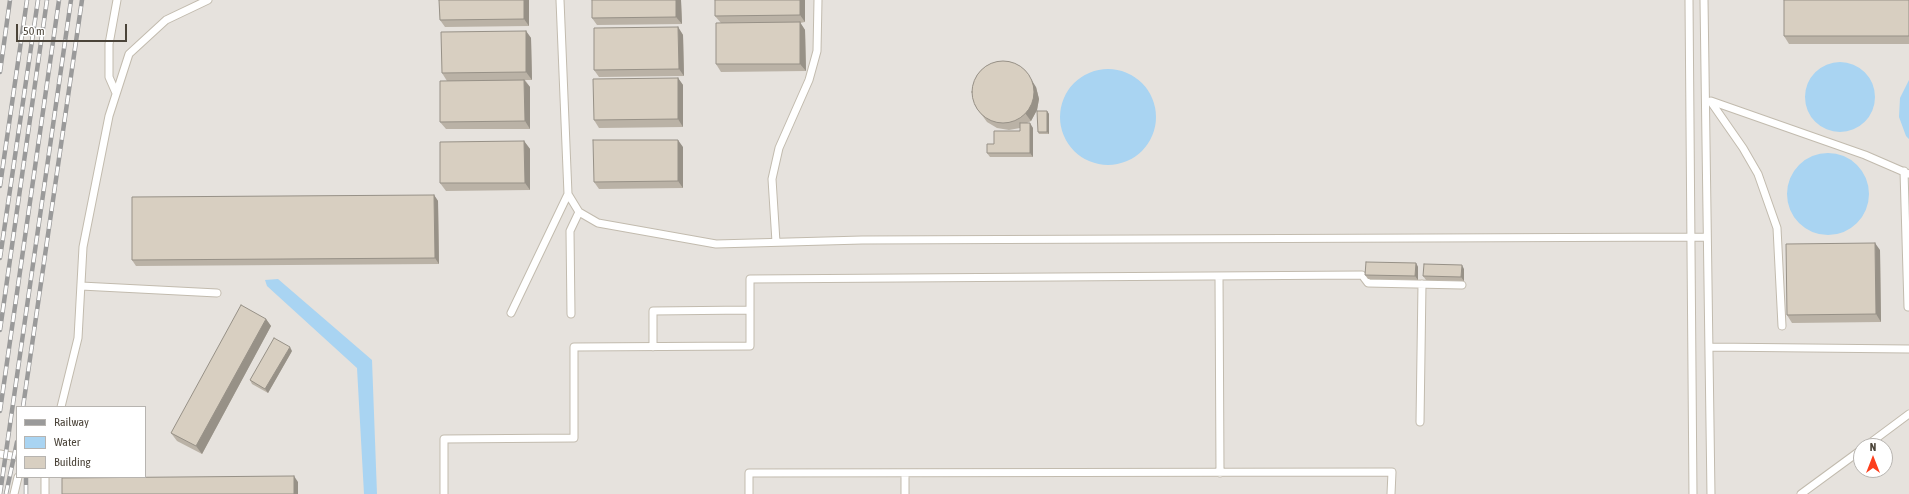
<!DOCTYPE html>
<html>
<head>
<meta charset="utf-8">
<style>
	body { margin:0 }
	#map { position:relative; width:1909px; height:494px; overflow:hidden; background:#f6f3ec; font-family:"Asap Condensed",sans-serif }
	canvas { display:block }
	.legend { position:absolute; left:16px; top:406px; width:130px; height:72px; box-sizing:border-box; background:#fff; border:1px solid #b7b4b0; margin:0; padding:5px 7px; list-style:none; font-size:12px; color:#4b4439 }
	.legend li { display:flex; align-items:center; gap:8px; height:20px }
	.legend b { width:20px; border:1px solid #b7b4b0 }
	.north { position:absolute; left:1853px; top:438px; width:40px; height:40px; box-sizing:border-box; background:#fff; border:1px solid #b7b4b0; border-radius:50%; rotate:0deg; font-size:11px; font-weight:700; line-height:16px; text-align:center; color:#4b4439 }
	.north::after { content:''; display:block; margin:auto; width:14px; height:18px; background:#fc3f1d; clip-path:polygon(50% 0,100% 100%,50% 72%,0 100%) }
	.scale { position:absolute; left:16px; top:24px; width:111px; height:18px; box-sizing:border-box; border:2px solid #4b4439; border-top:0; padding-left:5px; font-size:12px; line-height:14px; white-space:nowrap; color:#4b4439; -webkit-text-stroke:3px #fff; paint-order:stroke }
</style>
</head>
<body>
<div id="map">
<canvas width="1909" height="494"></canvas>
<ul class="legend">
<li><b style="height:5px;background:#9a9a9a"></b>Railway</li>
<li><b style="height:11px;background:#a9d4f2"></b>Water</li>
<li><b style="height:11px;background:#d8cfc1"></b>Building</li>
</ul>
<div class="north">N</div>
<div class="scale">50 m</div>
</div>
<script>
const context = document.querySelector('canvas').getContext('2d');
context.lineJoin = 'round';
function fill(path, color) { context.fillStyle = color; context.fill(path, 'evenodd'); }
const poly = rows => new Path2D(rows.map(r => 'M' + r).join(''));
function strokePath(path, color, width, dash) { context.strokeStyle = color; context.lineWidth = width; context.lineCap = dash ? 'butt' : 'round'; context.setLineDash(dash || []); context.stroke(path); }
const industrial = poly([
	[0,0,1909,0,1909,494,0,494],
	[17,407,145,407,145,477,17,477],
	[1861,446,1885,446,1885,470,1861,470]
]);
const water = poly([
	'1805 97a35 35 0 1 1 70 0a35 35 0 1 1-70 0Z',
	'1060 117a48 48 0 1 1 96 0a48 48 0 1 1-96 0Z',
	[1909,80,1909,139,1906,136,1899,117,1900,98],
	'1787 194a41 41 0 1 1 82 0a41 41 0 1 1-82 0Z',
	[278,279,372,360,377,494,364,494,357,368,267,286,265,280]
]);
const lane = poly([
	[560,0,568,194,579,212,598,223,716,244,862,240,1707,237],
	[1689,0,1693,494],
	[1704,0,1711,494],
	[116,93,109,77,109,44,117,0],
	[1711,101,1865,155,1909,174],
	[1711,102,1743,148,1758,174,1777,228,1782,326],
	[1904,171,1908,307],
	[776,242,772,179,779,148,809,80,817,51,818,0],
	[1219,276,1220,473],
	[81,286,217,293],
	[511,313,568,194],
	[571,314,570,231,579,212],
	[653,347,653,311,750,310],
	[1709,347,1909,349],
	[61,407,78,338,83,247,109,116,129,54,166,20,208,0],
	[1420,422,1422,284],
	[1866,446,1909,414],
	[0,454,17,457],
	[905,473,905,494],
	[14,494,18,477],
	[45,494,45,477],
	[444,494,444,439,574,438,574,347,750,346,750,279,1362,275,1368,283,1462,285],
	[749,494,749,473,1392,472,1391,494],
	[1801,494,1861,450]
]);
const rail = poly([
	[0,72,10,0],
	[0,186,27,0],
	[0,258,38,0],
	[0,330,47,0],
	[23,407,82,0],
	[0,411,59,0],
	[0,494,71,0],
	[6,494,17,442],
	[26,494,26,477]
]);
const wall = poly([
	[439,0,529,0,529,26,445,27,440,20],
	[681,0,682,24,597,25,592,18],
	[715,0,805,0,805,22,800,23,805,30,806,71,721,72,716,64,721,23,715,16],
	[1909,0,1909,44,1789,44,1784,36],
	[678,27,683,35,684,76,599,77,594,70],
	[526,31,531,38,532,80,525,80,530,87,530,129,446,129,440,122,447,81,442,73],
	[678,78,683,85,683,127,599,128,594,120],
	[1036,87,1039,99,1037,110,1031,121,1027,123,1033,128,1033,157,990,157,987,153,994,144,1020,131,1020,128,1009,130,997,128,987,122,974,104],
	[1047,111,1049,114,1049,134,1039,134,1038,132],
	[524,141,530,149,530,190,446,191,440,183],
	[683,147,683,188,599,189,594,182],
	[434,195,438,201,439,264,136,266,132,260],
	[1880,250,1881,322,1792,323,1787,315],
	[1416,263,1418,267,1418,280,1368,279,1365,275],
	[1464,269,1464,281,1426,280,1423,276],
	[266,319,271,326,202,454,177,441,171,433],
	[292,351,268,393,252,384,250,380]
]);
const shadedWall = poly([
	[524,0,529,0,529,26,524,19],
	[676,0,681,0,682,24,676,17],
	[800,0,805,0,805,22,800,15],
	[800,22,805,30,806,71,800,64],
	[678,27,683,35,684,76,679,69],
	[526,31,531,38,532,80,526,72],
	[678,78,683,85,683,127,678,119],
	[1031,79,1036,87,1039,99,1037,110,1031,121,1025,113],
	[524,80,530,87,530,129,525,121],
	[1047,111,1049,114,1049,134,1047,132],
	[1030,123,1033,128,1033,157,1030,153],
	[678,140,683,147,683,188,678,181],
	[524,141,530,149,530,190,525,183],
	[434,195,438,201,439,264,435,258],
	[1875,243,1880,250,1881,322,1876,314],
	[1416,263,1418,267,1418,280,1415,276],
	[1462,265,1464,269,1464,281,1461,277],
	[266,319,271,326,202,454,196,446],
	[290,347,292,351,268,393,265,389],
	[294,476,298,482,298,494,294,494]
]);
const building = poly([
	[439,0,524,0,524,19,440,20,439,0],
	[592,0,676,0,676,17,592,18,592,0],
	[715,0,800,0,800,15,715,16,715,0],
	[1784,0,1909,0,1909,36,1784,36,1784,0],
	[800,22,800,64,716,64,716,23,800,22],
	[678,27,679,69,594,70,594,28,678,27],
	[526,31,526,72,442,73,441,32,526,31],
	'972 92a31 31 0 1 1 62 0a31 31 0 1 1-62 0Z',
	[678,78,678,119,594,120,593,79,678,78],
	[524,80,525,121,440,122,440,81,524,80],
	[1037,111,1047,111,1047,132,1038,132,1037,111],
	[1020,123,1030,123,1030,153,987,153,987,144,994,144,994,131,1020,131,1020,123],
	[593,140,678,140,678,181,594,182,593,140],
	[524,141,525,183,440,183,440,142,524,141],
	[434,195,435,258,132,260,132,197,434,195],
	[1875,243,1876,314,1787,315,1786,244,1875,243],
	[1366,262,1416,263,1415,276,1365,275,1366,262],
	[1424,264,1462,265,1461,277,1423,276,1424,264],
	[241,305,266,319,196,446,171,433,241,305],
	[274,338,290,347,265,389,250,380,274,338],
	[294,476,294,494,62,494,62,478,294,476]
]);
fill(industrial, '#e6e2dd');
fill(water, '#a9d4f2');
strokePath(lane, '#c2bbae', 9);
strokePath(lane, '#fff', 7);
strokePath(rail, '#9a9a9a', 4.5);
strokePath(rail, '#fff', 3, [9]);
fill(wall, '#bab2a6');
fill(shadedWall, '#979187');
fill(building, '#d8cfc1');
strokePath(building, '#979187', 1);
</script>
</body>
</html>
